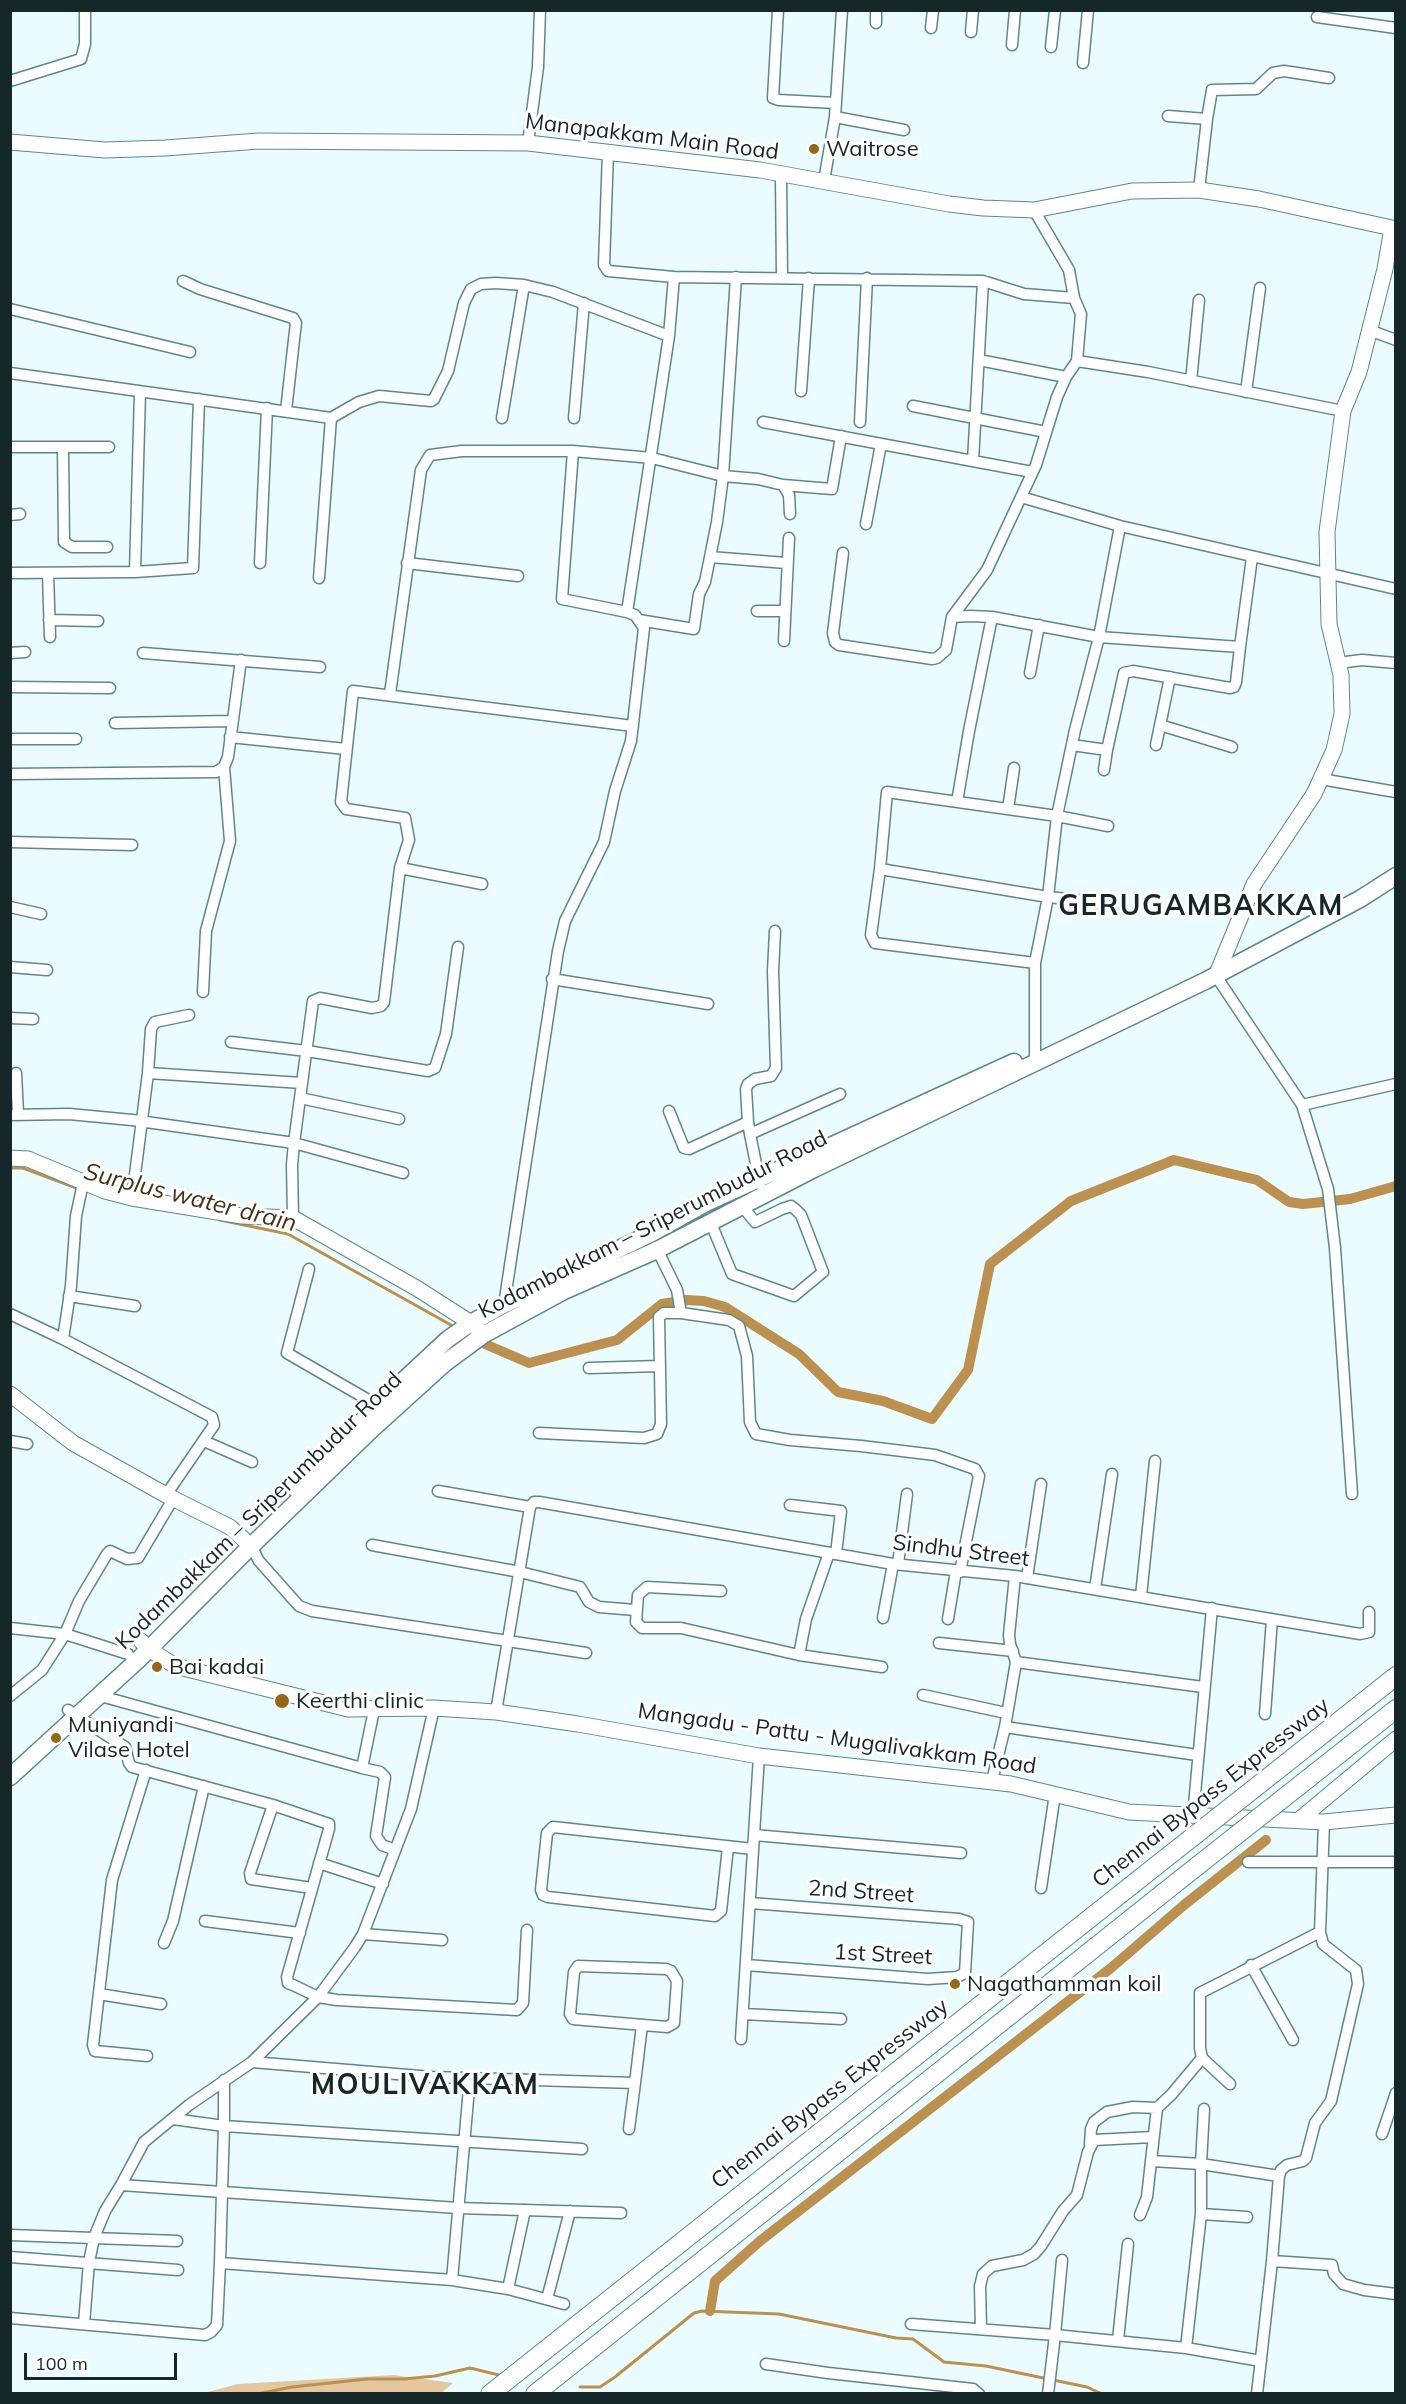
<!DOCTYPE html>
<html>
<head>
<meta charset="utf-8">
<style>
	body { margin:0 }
	#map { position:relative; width:1406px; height:2404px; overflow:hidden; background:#eafcff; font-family:Mulish,sans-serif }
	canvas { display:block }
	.frame { position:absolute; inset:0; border:12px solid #16272a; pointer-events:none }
	.scale { position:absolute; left:24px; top:2353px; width:153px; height:27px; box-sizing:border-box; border:3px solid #16272a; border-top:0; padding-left:8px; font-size:18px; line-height:21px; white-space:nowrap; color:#16272a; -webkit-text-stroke:4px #fff; paint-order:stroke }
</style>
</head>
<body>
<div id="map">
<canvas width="1406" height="2404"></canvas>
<div class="frame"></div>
<div class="scale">100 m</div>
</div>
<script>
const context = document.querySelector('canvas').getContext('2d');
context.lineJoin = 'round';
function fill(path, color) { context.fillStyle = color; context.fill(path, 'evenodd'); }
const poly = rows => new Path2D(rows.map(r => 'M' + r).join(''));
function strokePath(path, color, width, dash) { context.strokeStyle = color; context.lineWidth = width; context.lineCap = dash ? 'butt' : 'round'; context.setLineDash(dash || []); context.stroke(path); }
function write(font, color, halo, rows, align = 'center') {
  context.font = font + ' Mulish,sans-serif'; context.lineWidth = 6; context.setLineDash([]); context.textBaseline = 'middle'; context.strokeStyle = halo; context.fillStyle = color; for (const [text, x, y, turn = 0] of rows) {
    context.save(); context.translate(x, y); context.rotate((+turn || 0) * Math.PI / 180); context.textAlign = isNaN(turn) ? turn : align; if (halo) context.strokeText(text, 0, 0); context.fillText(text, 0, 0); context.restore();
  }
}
const green = poly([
	[394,2375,453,2383,440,2394,204,2393,238,2384]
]);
const stream = poly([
	[10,1168,23,1168,79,1189],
	[220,1220,288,1234,451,1325],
	[580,2387,600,2387,615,2377,694,2313,702,2311,779,2314,896,2338,913,2339,944,2362,986,2366,1024,2374,1087,2387,1102,2394],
	[257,2394,292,2387,367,2379,404,2379,435,2376,470,2368,499,2375]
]);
const canal = poly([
	[478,1341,529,1363,617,1340,662,1304,686,1300,704,1301,725,1307,799,1354,838,1392,883,1401,932,1419,968,1370,990,1264,1071,1201,1174,1160,1257,1180,1289,1202,1303,1204,1350,1199,1396,1186],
	[710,2311,715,2281,760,2241,1111,1968,1184,1905,1266,1840]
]);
const street = poly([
	[778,10,773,98,779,100,835,103],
	[1317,17,1396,28],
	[876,23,876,10],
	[931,28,933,10],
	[971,32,973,10],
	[1012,45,1015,10],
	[1051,47,1055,10],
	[1083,63,1088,10],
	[10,81,81,59,85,44,85,10],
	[1168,116,1207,119,1199,190],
	[835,117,904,130],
	[1207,119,1212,90,1256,89,1273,73,1284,71,1329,78],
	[528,143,538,67,540,10],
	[608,152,604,265,608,271,674,277],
	[781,175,782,277],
	[824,181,835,117,842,10],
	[1034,210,1069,270,1074,298],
	[736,277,723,476,758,479,783,485,789,495,790,514],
	[183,281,200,289,293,318,296,323,295,331,286,411],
	[10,309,190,352],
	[1369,330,1396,340],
	[979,360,1066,377],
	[10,373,331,418,319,578],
	[1191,381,1199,300],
	[801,391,809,278],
	[1246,392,1260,288],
	[913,406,1046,432],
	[331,418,359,402,379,396,431,401,434,399,448,371,464,303,471,289,481,284,496,283,524,285],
	[502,418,524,285,553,292,669,336,674,277,983,281,1024,294,1074,298,1081,314,1077,361],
	[574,418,584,303],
	[763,422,1032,472],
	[860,422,867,278],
	[10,447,109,447],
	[63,447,64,542,72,547,107,547],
	[573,451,562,599,627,612,669,336],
	[973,461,983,281],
	[783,485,832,489,841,436],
	[10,515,20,514],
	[866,524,881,444],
	[1120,526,1021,497,1036,465,1057,397,1066,377,1077,361,1148,372,1343,411],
	[843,553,833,633,835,642,839,645,932,659,937,658,946,650,952,617,987,570,1021,497],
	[710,557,786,563],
	[260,563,267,408],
	[407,563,518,576],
	[135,572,140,392],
	[10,573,135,572,193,568,199,399],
	[48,573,50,637],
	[757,611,785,611],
	[952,617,970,616,992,617],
	[49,620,98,621],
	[784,641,789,538],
	[10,653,25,652],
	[143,653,320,667],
	[1338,663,1362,660,1396,663],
	[1030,673,1039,625],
	[10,687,110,688],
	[390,694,421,470,430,455,462,451,573,451,652,458,723,476,717,522,705,582,699,594,694,629,639,620],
	[115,723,232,721],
	[1160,725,1232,747],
	[230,737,346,749],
	[10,739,76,739],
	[1072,745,1107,750,1124,673,1133,671,1230,688,1234,687,1236,682,1240,647],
	[1156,745,1170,677],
	[1104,770,1107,750],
	[10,774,216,772,224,767,228,757,241,660],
	[1321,779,1396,792],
	[957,802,969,731,992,617,1099,637,1240,647,1252,557],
	[1008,809,1014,768],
	[10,842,132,845],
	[400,868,409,840,405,818,346,809,341,802,353,691,633,726],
	[880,869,887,792,1057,816,1108,826],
	[10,907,41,914],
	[1035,963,875,943,871,935,880,869,1048,897,1105,903],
	[10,967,47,970],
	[1216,976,1302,1105,1328,1189,1335,1248,1352,1494],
	[552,979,708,1004],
	[203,992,206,931,230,841,224,767],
	[10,1018,33,1019],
	[231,1042,307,1051,428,1071,435,1068,446,1034,458,947],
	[1035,1063,1035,963,1048,897,1057,816,1075,730,1099,637,1120,526,1396,589],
	[16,1073,18,1114],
	[148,1073,302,1083],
	[300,1098,399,1119],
	[1302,1105,1396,1084],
	[669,1111,684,1148,689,1149,748,1122,750,1134,840,1094],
	[10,1115,69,1114,132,1120,294,1143,313,1001,320,998,372,1008,381,1006,384,1002,400,868,482,884],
	[748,1122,746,1089,748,1084,755,1079,771,1076,776,1068,773,971,775,931],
	[750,1134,760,1184],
	[132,1198,148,1073,151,1029,155,1022,189,1015],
	[293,1218,292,1165,294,1143,403,1173],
	[710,1221,732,1274,794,1296,823,1272,801,1215,795,1209,791,1206,782,1209,755,1222,742,1206],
	[656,1247,677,1290,681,1313,729,1320,739,1326,747,1356,750,1422,756,1434,790,1440,861,1446,935,1455,975,1469,979,1476,960,1572],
	[309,1269,287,1353,377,1405],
	[69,1296,135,1306],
	[504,1305,558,951,565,921,604,842,615,791,631,741,644,628,635,615,627,612],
	[10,1314,63,1339,212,1417,214,1425,166,1495],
	[63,1339,71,1286,76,1216,83,1183],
	[589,1368,660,1366],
	[539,1433,644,1438,657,1434,661,1424,659,1317,664,1313,681,1313],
	[10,1441,27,1444],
	[204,1441,252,1462],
	[438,1491,530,1507],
	[790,1505,841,1511,836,1554],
	[530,1507,534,1502,539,1502,893,1564,1015,1576,1360,1634,1369,1632,1369,1612],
	[372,1545,520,1572,580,1587,589,1602,599,1607,635,1610],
	[251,1546,259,1561,299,1606,312,1611,586,1653],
	[898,1564,907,1494],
	[1027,1578,1041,1484],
	[1095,1589,1112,1474],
	[721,1591,647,1587,638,1595,636,1622,642,1628,681,1628,799,1655,882,1667],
	[1141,1596,1155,1461],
	[883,1618,893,1564],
	[948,1619,956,1571],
	[10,1628,65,1634,128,1654],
	[939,1643,1013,1651],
	[799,1655,806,1619,829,1553],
	[1016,1662,1203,1687],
	[97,1695,362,1768,374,1710],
	[923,1695,1006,1713],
	[10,1696,42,1670,65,1634,79,1601,107,1554,110,1551,127,1559,138,1558,173,1499],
	[68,1710,125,1747,129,1763,132,1767,273,1805,329,1824,329,1829,287,1977,288,1983,293,1985,318,1997,337,2000,517,2010,523,2003,527,1930],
	[496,1712,530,1507],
	[1265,1714,1272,1619],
	[1005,1727,1197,1755],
	[362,1768,380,1772,385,1777,376,1836,382,1845,395,1850],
	[146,1770,112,1880,93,2045,95,2051,147,2056],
	[992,1781,1005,1727,1016,1662,1010,1644,1009,1635,1015,1576],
	[273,1805,250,1873,251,1879,312,1888],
	[1193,1816,1212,1608],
	[754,1835,961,1853],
	[728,1847,721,1911,715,1916,548,1897,543,1895,541,1890,547,1833,553,1827,753,1849],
	[1248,1862,1396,1862],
	[319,1863,383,1884],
	[1041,1888,1055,1794],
	[205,1921,300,1933],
	[363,1934,442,1940],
	[164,1943,173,1921,204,1786],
	[746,1965,928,1979,957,1977,965,1973,968,1922,959,1919,750,1903],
	[1251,1965,1293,2040],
	[578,1966,666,1969,671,1971,677,1981,674,2023,667,2027,573,2019,570,2014,574,1972,578,1966],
	[99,1994,161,2004],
	[743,2014,841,2019],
	[741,2039,759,1756],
	[252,2062,432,2077,635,2083,642,2025],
	[1230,2084,1202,2058,1200,2048,1200,1993,1320,1932],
	[173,2119,224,2126,224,2080],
	[629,2129,635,2083],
	[1382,2134,1396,2093],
	[1090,2144,1091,2129,1094,2122,1107,2112,1133,2107,1157,2108],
	[582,2149,224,2126,222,2192,458,2208,621,2213],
	[1152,2161,1201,2164,1204,2109],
	[121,2185,144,2142,189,2105,252,2062,318,1997,355,1947,363,1934,411,1809,434,1708],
	[1201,2214,1247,2217],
	[1140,2215,1147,2197,1157,2108,1171,2095,1202,2058],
	[10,2235,177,2241],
	[10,2257,178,2270],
	[1062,2260,1055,2335,1186,2348,1261,2361],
	[1272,2261,1332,2265,1334,2274,1343,2284,1364,2290,1396,2294],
	[452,2280,470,2077],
	[508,2289,525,2210],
	[547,2299,570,2211],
	[10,2318,205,2335,211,2332,217,2325,220,2263],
	[84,2324,89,2262,94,2238,105,2211,121,2185,222,2192,220,2263,452,2280,508,2289,564,2304],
	[911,2324,1055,2335,1048,2394],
	[981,2329,980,2286,983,2274,992,2266,1023,2260,1034,2254,1041,2246,1063,2211,1077,2195,1088,2152,1094,2140,1153,2137],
	[1118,2340,1128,2244],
	[1186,2348,1201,2214,1201,2164,1279,2176],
	[766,2364,828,2373,973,2389,979,2394],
	[1257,2394,1272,2261,1279,2176,1281,2170,1287,2165,1303,2161,1306,2158,1315,2123,1331,2101,1358,1984,1356,1970,1323,1944,1320,1932,1324,1822]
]);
const secondary = poly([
	[10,142,105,150,165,148,259,141,528,143,760,170,949,204,983,208,1034,210,1132,191,1199,190,1259,199,1392,228,1385,269,1359,372,1343,411,1327,532,1329,624,1341,675,1342,714,1334,750,1314,794,1254,884,1216,976],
	[10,1158,28,1159,105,1191,132,1198,242,1216,293,1218,418,1289,471,1323,479,1331],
	[10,1394,73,1443,166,1495,230,1527,251,1546],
	[141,1641,149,1649,175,1666,348,1709,434,1708,496,1712,578,1724,759,1756,1011,1784,1129,1812,1324,1822,1396,1815],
	[1299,1820,1396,1739]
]);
const primary = poly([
	[295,1488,405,1379,448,1339,471,1323,503,1305,652,1233,706,1203,1014,1062],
	[10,1777,138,1660,246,1551,371,1430,445,1363,483,1335,564,1291,657,1250,814,1169,1205,981,1360,899,1396,876]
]);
const highway = poly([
	[1275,1772,1396,1676],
	[1300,1785,1396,1709],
	[490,2394,1152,1869],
	[535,2394,1177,1882]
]);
const highwayBridge = poly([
	[1152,1869,1275,1772],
	[1177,1882,1300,1785]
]);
const markers = [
	[814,149,6,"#966716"],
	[157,1667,6,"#966716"],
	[282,1701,8,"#966716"],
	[56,1738,6,"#966716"],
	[955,1984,6,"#966716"]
];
const streetNames = [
	["Manapakkam Main Road",652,137,7],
	["Kodambakkam – Sriperumbudur Road",653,1225,-27],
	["Kodambakkam – Sriperumbudur Road",259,1511,-44],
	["Sindhu Street",961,1551,7],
	["Mangadu - Pattu - Mugalivakkam Road",837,1739,8],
	["Chennai Bypass Expressway",1211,1793,-38],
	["2nd Street",861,1892,4],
	["1st Street",883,1955,3],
	["Chennai Bypass Expressway",830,2094,-38]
];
const poiNames = [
	["Waitrose",826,149],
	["Bai kadai",169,1667],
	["Keerthi clinic",296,1701],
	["Muniyandi",68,1725],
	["Vilase Hotel",68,1750],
	["Nagathamman koil",967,1984]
];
const waterNames = [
	["Surplus water drain",190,1198,14]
];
const districtNames = [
	["GERUGAMBAKKAM",1201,907],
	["MOULIVAKKAM",425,2086]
];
fill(green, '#e3c7a1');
strokePath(stream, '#bc9150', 3);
strokePath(canal, '#bc9150', 10);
strokePath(street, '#5d878e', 13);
strokePath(secondary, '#5d878e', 17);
strokePath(primary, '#5d878e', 19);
strokePath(highway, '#5d878e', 20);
strokePath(street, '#fff', 10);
strokePath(secondary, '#fff', 15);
strokePath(primary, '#fff', 16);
strokePath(highway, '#fff', 18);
strokePath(highwayBridge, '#5d878e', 20, []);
strokePath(highwayBridge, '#fff', 18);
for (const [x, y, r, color] of markers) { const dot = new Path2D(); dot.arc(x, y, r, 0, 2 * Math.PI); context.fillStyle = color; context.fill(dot); strokePath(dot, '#fff', 2); }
write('22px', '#16272a', '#fff', streetNames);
write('22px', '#16272a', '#fff', poiNames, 'left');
write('italic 24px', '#443115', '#fff', waterNames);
context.letterSpacing = '1.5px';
write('bold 28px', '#16272a', '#fff', districtNames);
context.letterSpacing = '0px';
</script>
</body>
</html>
